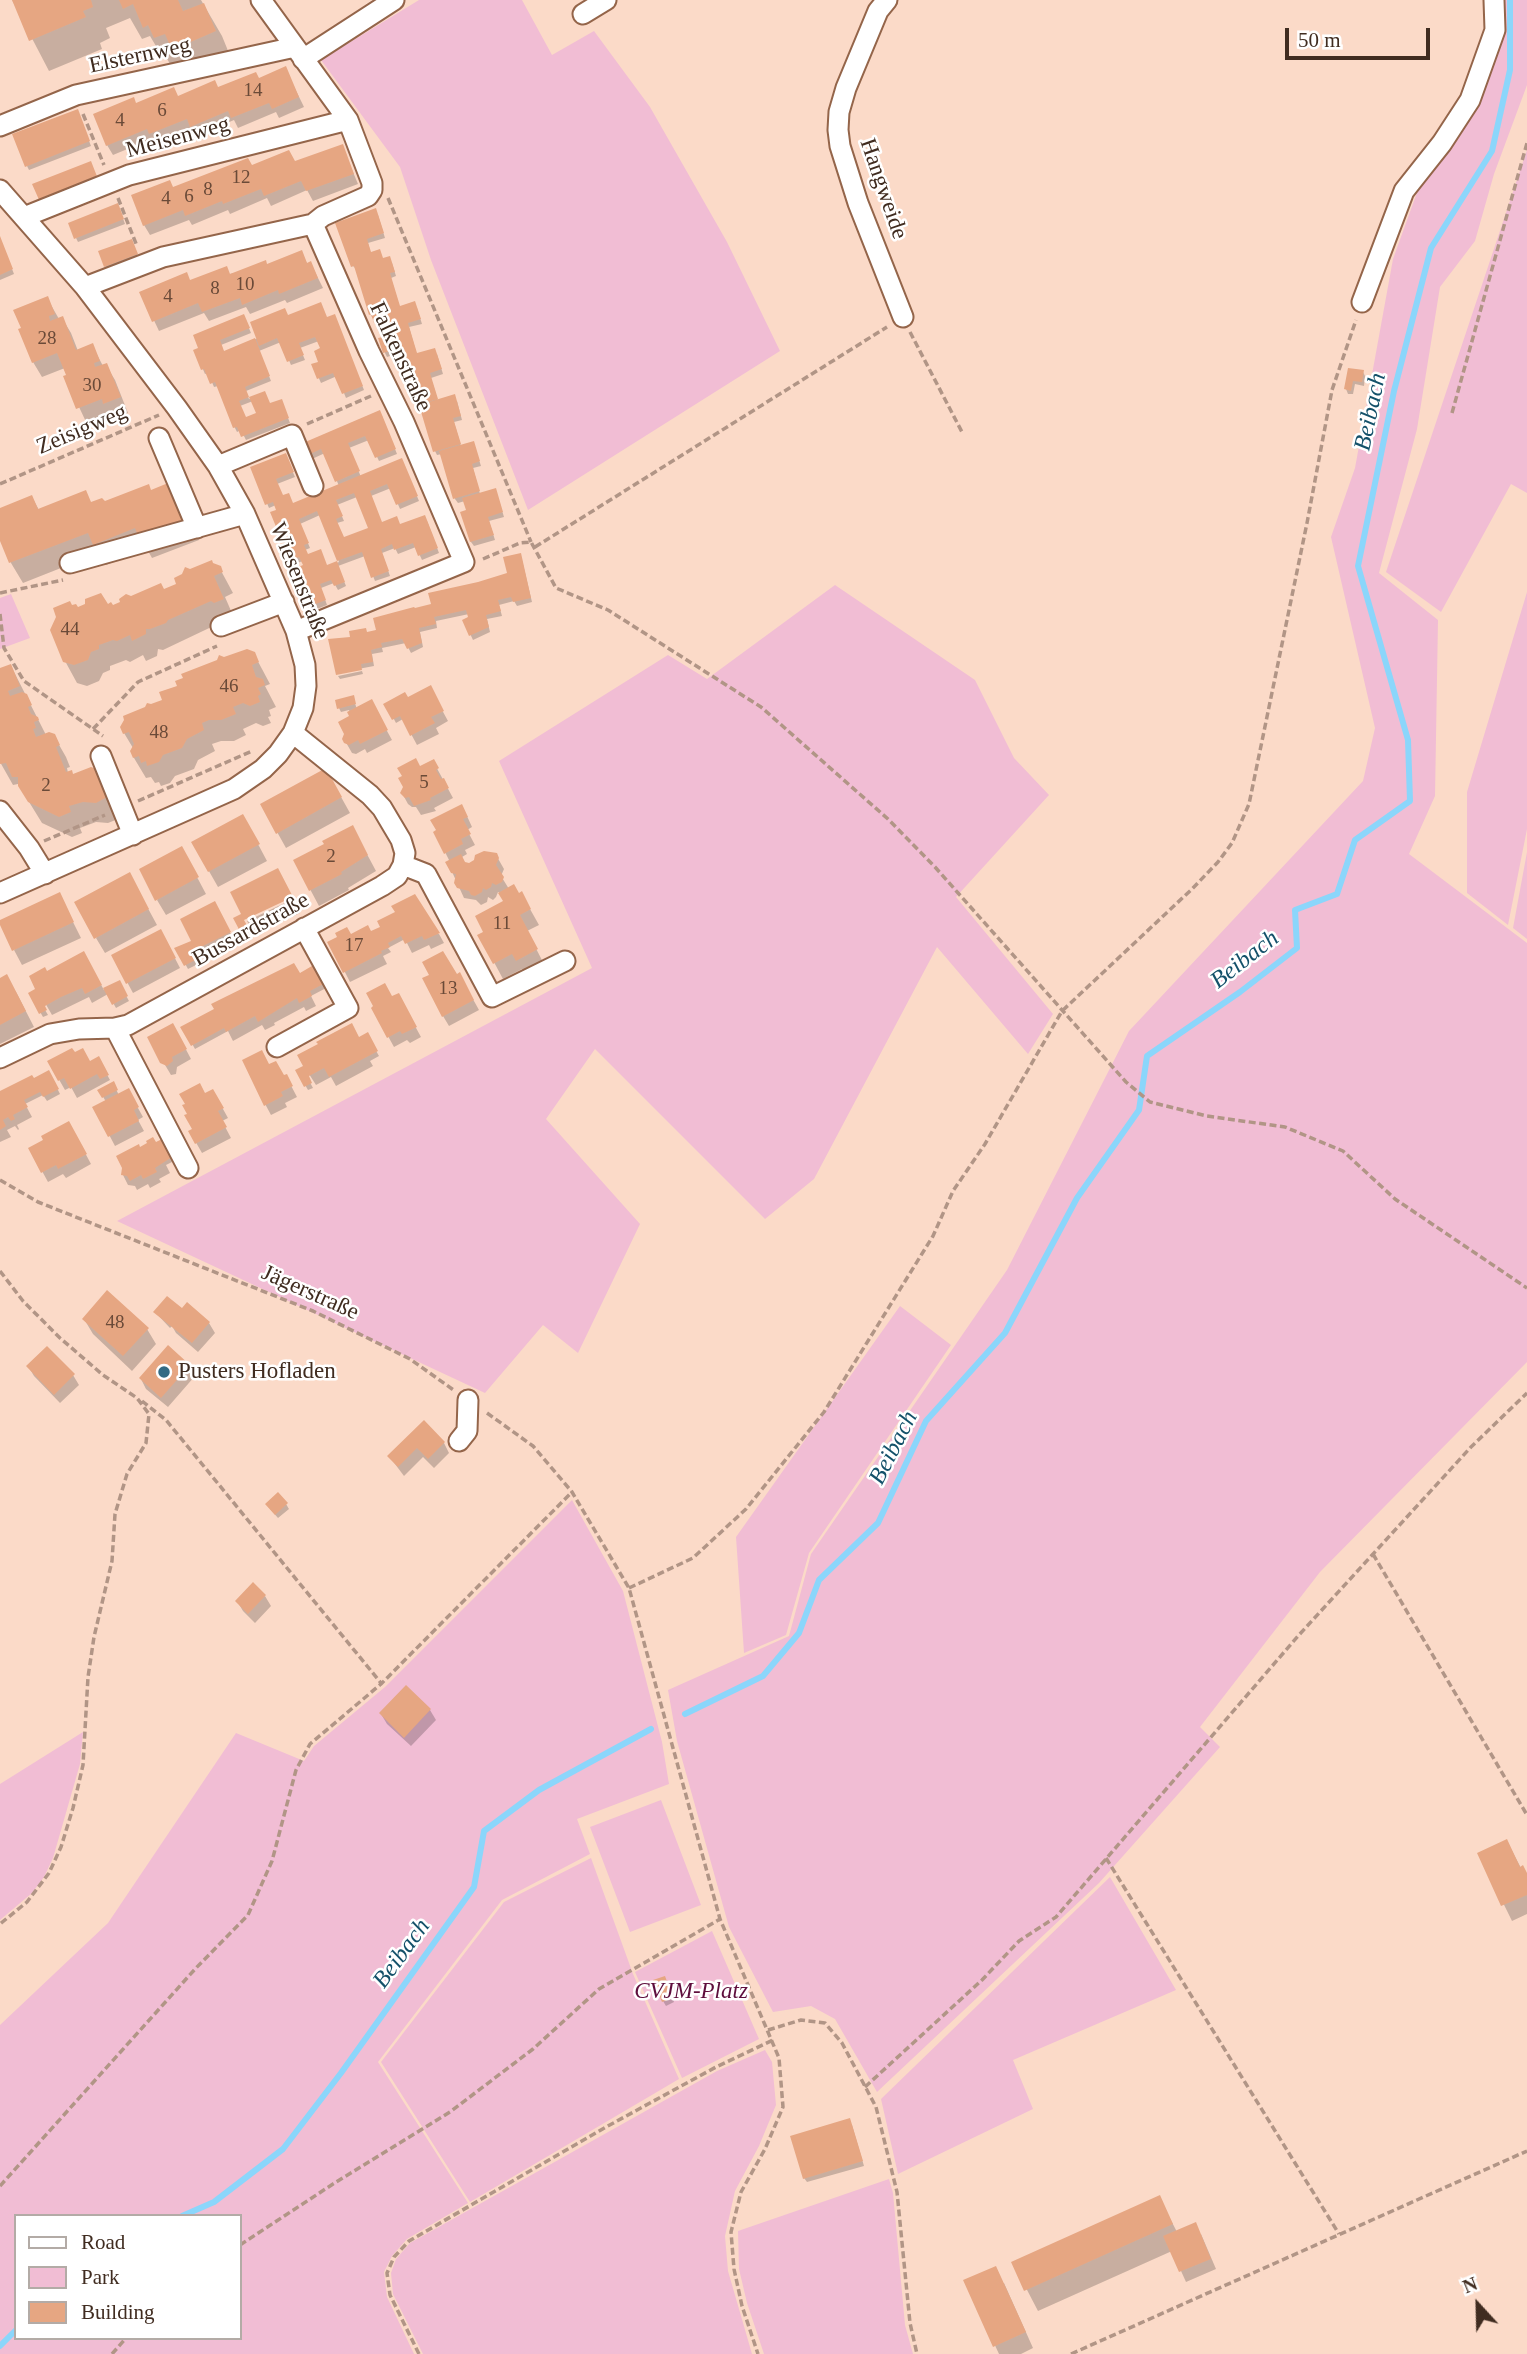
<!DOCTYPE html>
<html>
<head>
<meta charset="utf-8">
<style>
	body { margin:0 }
	#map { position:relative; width:1527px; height:2354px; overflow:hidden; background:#fbdac8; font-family:Georgia,serif }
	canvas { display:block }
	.legend { position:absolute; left:14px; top:2214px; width:228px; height:126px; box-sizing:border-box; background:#fff; border:2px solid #b3aba6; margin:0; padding:9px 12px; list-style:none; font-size:21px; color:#402c20 }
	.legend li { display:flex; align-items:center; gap:14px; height:35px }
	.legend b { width:35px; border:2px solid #b3aba6 }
	.north { position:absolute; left:1443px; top:2270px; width:70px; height:70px; -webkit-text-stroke:5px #fff; paint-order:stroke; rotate:338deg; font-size:19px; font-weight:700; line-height:28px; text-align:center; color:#402c20 }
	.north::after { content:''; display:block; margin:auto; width:24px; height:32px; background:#402c20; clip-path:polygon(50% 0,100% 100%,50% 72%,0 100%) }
	.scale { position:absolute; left:1285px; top:28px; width:145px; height:32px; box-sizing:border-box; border:4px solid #402c20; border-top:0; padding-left:9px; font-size:21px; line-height:24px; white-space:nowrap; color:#402c20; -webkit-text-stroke:5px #fff; paint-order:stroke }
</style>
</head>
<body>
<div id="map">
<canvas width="1527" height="2354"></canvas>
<ul class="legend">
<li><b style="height:9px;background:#fff"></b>Road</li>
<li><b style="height:19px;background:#f1bdd4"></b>Park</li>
<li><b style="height:19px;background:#e6a682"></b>Building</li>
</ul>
<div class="north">N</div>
<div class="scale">50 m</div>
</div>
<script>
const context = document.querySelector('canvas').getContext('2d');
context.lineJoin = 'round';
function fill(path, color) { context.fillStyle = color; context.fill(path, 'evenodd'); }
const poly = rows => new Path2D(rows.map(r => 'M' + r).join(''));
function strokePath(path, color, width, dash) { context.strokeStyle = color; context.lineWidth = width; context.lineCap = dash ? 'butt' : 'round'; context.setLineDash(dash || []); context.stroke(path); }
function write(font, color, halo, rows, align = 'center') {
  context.font = font + ' Georgia,serif'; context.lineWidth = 5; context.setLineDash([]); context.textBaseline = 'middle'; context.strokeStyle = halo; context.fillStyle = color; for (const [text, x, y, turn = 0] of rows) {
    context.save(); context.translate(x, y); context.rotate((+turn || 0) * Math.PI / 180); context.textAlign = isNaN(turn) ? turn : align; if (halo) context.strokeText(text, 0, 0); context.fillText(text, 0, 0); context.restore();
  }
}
const green = poly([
	[419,0,522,0,552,55,594,31,650,107,727,242,780,351,528,510,431,260,400,167,321,60],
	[1499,0,1527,0,1527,85,1494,174,1475,241,1440,287,1417,429,1379,573,1438,620,1435,796,1409,854,1527,943,1527,1362,1320,1572,1200,1727,1220,1747,1099,1883,877,2092,835,2019,811,2006,773,2012,729,1927,677,1741,668,1690,789,1636,811,1554,1007,1270,1129,1031,1363,781,1375,728,1331,537,1355,468,1393,259,1419,187,1481,98,1501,40],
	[1527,150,1527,493,1511,484,1441,612,1386,572],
	[835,585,975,680,1014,758,1049,795,956,897,1053,1014,1028,1054,937,947,814,1179,765,1219,595,1049,546,1119,640,1224,578,1353,543,1325,485,1393,117,1221,592,968,499,761,668,655,707,679],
	[1527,592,1527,829,1508,925,1467,893,1467,792],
	[11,594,30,638,0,649,0,598],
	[1527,852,1527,939,1513,928],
	[900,1306,951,1345,809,1553,786,1635,744,1653,736,1537],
	[572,1500,623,1591,662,1742,669,1784,577,1819,590,1854,502,1900,378,2062,468,2203,407,2239,392,2256,384,2272,387,2297,414,2354,0,2354,0,2025,108,1923,236,1733,304,1761,314,1746,385,1687],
	[16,2216,240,2216,240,2338,16,2338],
	[83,1732,80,1764,53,1858,44,1877,32,1893,0,1920,0,1784],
	[661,1800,701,1905,630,1932,590,1827],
	[591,1858,633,1974,679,2079,470,2202,381,2062,504,1902],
	[1110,1877,1176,1990,1013,2060,1033,2109,898,2174,881,2099],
	[712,1931,759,2039,682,2078,635,1972],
	[765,2050,772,2062,776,2105,759,2146,735,2191,725,2236,728,2271,752,2354,423,2354,393,2294,391,2273,396,2259,410,2243,717,2071],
	[889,2179,893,2193,905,2325,913,2354,764,2354,747,2303,739,2269,738,2231]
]);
const shadow = poly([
	[12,0,201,0,222,36,233,63,191,80,183,65,173,69,166,57,163,58,150,36,142,39,130,18,106,28,110,38,100,43,102,49,49,71],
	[285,68,304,107,279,118,276,112,238,128,234,120,197,136,193,129,157,143,154,138,113,155,107,145,136,105,178,98,259,79],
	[79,115,91,146,29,170,27,166],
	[342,146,358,184,313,201,307,190,271,206,267,198,230,214,228,210,192,225,189,220,150,235,144,225,173,188,252,167,295,163],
	[120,210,125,224,78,242,76,238],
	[378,215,385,238,368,243,371,254,392,263,396,276,391,278,400,308,417,308,422,324,409,327,417,355,437,354,443,374,431,378,438,401,457,401,462,420,454,422,461,446,475,447,481,466,473,468,480,494,497,494,504,517,489,521,495,540,474,546,471,542,463,513,468,511,465,501,458,503,455,499,442,454,437,455,435,451,408,371,404,372,396,354,387,357,385,353,381,339,385,338,381,325,378,326,370,314,357,270,353,266],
	[0,238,14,274,0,280],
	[133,245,139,259,108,270,105,266],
	[301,252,308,265,311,264,323,288,287,303,285,300,250,314,246,307,209,321,204,313,159,331,141,293,267,266],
	[47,298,59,319,62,318,71,333,78,351,92,345,103,366,106,365,115,380,128,413,114,418,111,414,87,424,65,377,68,375,65,368,42,377,33,362],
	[288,317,336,320,364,390,346,398,337,376,321,383,313,365,320,363,322,349,319,341,300,348,305,360,291,365,281,342,259,351,271,381,246,391,249,399,265,393,270,405,283,405,290,423,246,440,241,430,237,432,235,428,218,386,214,387,208,373,205,374,195,351,246,321,251,333,221,345,224,352,258,338],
	[253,401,258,414,245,419,240,406],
	[1349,370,1363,372,1365,376,1364,386,1355,384,1353,394,1348,394,1346,389],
	[382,416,397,454,379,461,369,440,349,448,361,477,404,465,419,501,400,509,391,488,371,496,382,524,400,526,427,521,439,553,422,560,416,547,398,554,395,548,382,553,390,576,375,581,365,556,338,566,346,586,338,590,334,583,321,588,327,605,312,611,296,570,305,566,303,561,294,564,291,560,276,505,269,508,252,468,287,459,295,477,277,484,283,497,293,505,339,486,325,453,312,459,305,444],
	[357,497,370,529,344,539,337,523,344,521,337,505],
	[320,515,339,562,327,567,307,556,305,550,310,548,300,524],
	[151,492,185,504,199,540,152,558,147,549,106,565,99,553,23,583,11,563,0,536,0,509,32,497,39,510,104,503],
	[522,560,532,602,517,606,514,601,499,605,502,616,487,619,490,632,473,640,464,621,470,618,469,614,436,621,437,628,420,632,423,647,411,653,406,643,382,648,383,652,372,654,374,666,337,673,368,634,478,584,509,574],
	[219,567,233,593,225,597,235,620,224,621,163,650,158,649,157,656,146,661,143,655,130,662,126,660,110,666,110,670,103,673,99,681,87,686,77,683,65,661,77,609,112,607,131,598,164,591,179,585,190,571],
	[254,654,270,684,265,686,276,707,269,710,271,716,268,717,271,723,263,726,256,723,243,729,246,735,234,741,221,741,212,744,215,751,198,760,194,769,175,776,170,783,161,786,159,782,155,783,151,777,146,778,134,758,133,748,124,733,179,687,224,659],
	[11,666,46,735,54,736,66,757,70,767,67,768,68,773,73,776,99,772,118,819,108,823,96,822,80,828,82,833,72,837,42,823,18,784,13,785,0,762,0,670],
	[362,671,363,674,340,679,338,676],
	[430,688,448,721,436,728,439,734,417,745,403,719,396,723,386,704,407,699],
	[353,698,357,709,371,702,392,740,367,753,365,749,356,754,352,753,344,739,352,717,349,710,341,712,339,708],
	[433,761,453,798,434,808,436,811,421,815,416,807,412,807,408,804,402,793,420,769],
	[326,770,350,813,286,848,262,805],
	[243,816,267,861,218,887,193,843],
	[467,816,472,827,467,830,475,845,465,850,467,854,462,857,465,863,469,865,496,855,504,869,501,876,509,889,518,895,521,893,539,925,527,931,545,966,526,976,522,969,503,979,480,936,486,933,505,902,500,893,498,892,496,897,493,900,488,897,487,902,481,905,476,900,464,898,448,863,449,860,435,832],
	[361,843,376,871,348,888,349,890,319,906,295,861],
	[190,864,206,894,166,915,157,900],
	[277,871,242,919,251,936,246,938,235,919,244,915],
	[138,890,157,925,105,953,96,938],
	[293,899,300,913,255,935,247,921],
	[66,908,81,938,22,965,14,950],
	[220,914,235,942,202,958,196,948,193,949,200,963,188,969,177,949,193,942],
	[161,931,180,968,133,993,113,956],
	[371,933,439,934,444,943,431,949,429,945,412,953,405,939,388,948,391,952,383,956,387,964,350,982,330,943],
	[83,953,104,990,119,983,129,1001,116,1008,108,994,92,1003,89,997,52,1015,44,1001,41,1003,48,1015,43,1017,30,994,35,991,47,973],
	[316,966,328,987,311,996,316,1006,306,1011,304,1007,274,1023,275,1025,265,1030,262,1025,233,1041,228,1031,195,1049,183,1027],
	[459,974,479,1010,449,1026,443,1016,457,976],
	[0,980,16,992,34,1027,0,1044],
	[398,995,421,1037,410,1043,407,1040,394,1047,373,1009],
	[173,1025,191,1059,177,1067,176,1074,171,1075,149,1038],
	[367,1035,379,1056,370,1061,373,1066,336,1086,331,1077,316,1085,309,1074,306,1075,313,1088,308,1090,297,1071],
	[98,1058,110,1080,77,1098,71,1087,65,1090,49,1062,90,1063],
	[269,1067,284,1078,286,1076,297,1097,285,1103,287,1107,271,1115,250,1076],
	[49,1072,60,1094,47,1101,43,1095,25,1104,32,1117,17,1125,19,1129,18,1130,15,1126,7,1130,11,1137,0,1142,0,1093],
	[113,1084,119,1095,128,1090,143,1117,138,1120,144,1131,115,1146,95,1108,106,1102,100,1091],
	[213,1091,228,1118,222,1121,231,1138,202,1153,190,1132,194,1130,189,1115,205,1095],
	[69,1123,91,1164,66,1178,63,1174,48,1182,30,1149],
	[155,1144,176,1160,166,1165,170,1173,159,1179,161,1182,150,1188,148,1184,137,1190,135,1186,128,1185,123,1175,140,1149],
	[182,1310,209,1323,215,1333,198,1352,176,1333,172,1326,170,1328,155,1312],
	[84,1319,147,1329,156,1344,132,1371,93,1334],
	[28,1366,73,1375,79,1385,60,1403,34,1376],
	[189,1366,195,1376,168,1407,146,1389,141,1379],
	[423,1423,444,1443,449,1453,434,1468,423,1457,404,1476,389,1456],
	[286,1504,289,1509,278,1518,270,1509],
	[265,1596,271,1606,255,1623,243,1611,237,1601],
	[406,1688,430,1710,436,1720,411,1746,387,1724,381,1714],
	[1507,1841,1521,1868,1527,1875,1527,1914,1512,1921,1479,1854],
	[667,1982,674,2002,666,2006,663,2001],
	[852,2125,864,2166,807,2182,804,2178],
	[1159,2197,1177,2232,1201,2234,1216,2269,1186,2282,1172,2251,1038,2311,1013,2263],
	[965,2281,1004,2283,1033,2348,1021,2354,999,2354]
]);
const stream = poly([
	[685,1714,763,1676,799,1633,819,1580,878,1523,926,1421,1005,1333,1077,1198,1139,1110,1147,1056,1240,992,1297,948,1295,910,1337,894,1355,840,1410,801,1408,740,1358,566,1394,391,1431,248,1492,151,1510,70,1510,0],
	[182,2216,214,2202,283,2149,341,2073,474,1887,484,1831,539,1790,651,1729],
	[0,2346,16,2330]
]);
const building = poly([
	[12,0,91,0,93,7,83,11,86,17,29,41],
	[119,0,178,0,183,11,204,3,216,31,172,50,165,34,154,38,148,25,143,28,133,4,123,9],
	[286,66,299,97,272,109,269,103,231,118,228,111,190,127,187,119,149,134,147,129,106,146,93,114,134,97,136,103,174,87,178,96,215,80,218,87,256,72,259,78],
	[78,109,90,141,25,167,12,134],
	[343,144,354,174,306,191,301,181,264,196,261,189,223,204,222,201,185,216,183,210,143,226,131,195,170,180,173,187,248,158,252,165,289,150,295,161],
	[91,161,98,179,40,202,32,184],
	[118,203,124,219,74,239,68,223],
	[376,208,384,233,367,239,371,252,380,249,383,258,390,256,395,272,390,273,400,306,415,301,421,319,408,323,417,353,435,348,442,369,430,373,438,399,417,405,405,367,400,369,393,350,383,353,378,338,383,337,378,321,374,323,371,314,369,315,354,266,351,267,335,223],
	[0,236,13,269,0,275],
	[132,239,138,254,104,267,98,251],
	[302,250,307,263,311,261,318,278,279,294,278,290,242,305,240,298,202,312,198,303,152,322,139,292,187,272,190,280,227,266,230,274,266,260,267,264],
	[48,296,55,314,49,316,50,321,63,316,76,350,93,343,100,361,94,363,95,367,107,363,121,397,103,404,102,399,76,409,63,376,66,375,57,353,32,363,18,329,21,328,13,310],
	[321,302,327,317,335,314,363,386,342,394,333,373,317,379,311,364,318,362,314,351,320,348,315,337,299,343,304,355,287,362,277,338,259,346,250,322,285,308,288,315],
	[244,314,250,328,220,340,224,351,255,338,270,376,245,387,249,397,239,401,246,417,256,413,249,397,265,391,270,403,282,399,289,418,241,437,237,427,233,428,215,382,210,384,204,369,201,370,193,350,198,348,193,335],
	[1348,368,1364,370,1362,382,1353,381,1351,391,1344,389],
	[455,394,461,416,453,418,461,444,433,452,419,405],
	[380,410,396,449,375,458,365,436,348,443,360,471,335,482,321,449,308,455,303,443],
	[474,441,480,461,472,464,480,491,453,499,439,451],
	[286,453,294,472,276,479,283,495,289,493,293,503,402,458,418,496,396,505,387,484,370,491,382,522,397,516,400,524,425,515,438,548,418,556,413,543,394,550,392,544,381,549,389,571,371,578,362,552,337,561,317,511,299,519,309,543,304,545,308,554,321,549,327,565,337,561,345,582,334,586,331,580,320,584,326,600,308,607,294,569,303,565,299,557,290,561,270,512,276,510,273,502,265,505,250,467],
	[354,493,368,528,344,537,336,519,343,516,336,500],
	[173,481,188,518,139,538,135,528,93,545,88,533,9,563,0,541,0,508,32,495,38,509,86,490,91,502,102,498,105,501,149,484,151,490],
	[496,488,503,512,488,517,494,535,470,542,460,512,466,510,462,498],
	[521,553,531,598,513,602,511,597,498,600,501,611,486,615,489,627,469,636,462,620,468,617,466,610,434,617,436,624,419,628,422,643,407,649,402,639,381,643,382,647,371,650,373,662,361,664,362,670,336,675,328,639,350,637,349,631,366,628,367,632,376,630,373,618,414,607,415,608,431,604,428,593,478,582,507,573,503,557],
	[212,560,213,563,221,566,223,572,214,576,224,599,214,603,211,601,168,620,166,623,150,629,146,629,146,634,132,641,130,635,117,641,113,640,99,645,99,649,91,652,88,660,74,665,63,662,50,630,56,617,53,608,70,601,72,605,76,604,78,607,85,604,85,599,101,593,108,604,111,602,113,605,120,602,119,599,126,594,131,596,161,583,164,589,176,584,174,578,182,574,185,567,190,569],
	[247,649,255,652,259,662,252,665,256,677,263,679,265,685,258,688,261,694,258,696,260,702,250,706,243,703,233,707,236,714,221,720,209,720,202,723,204,730,187,739,182,748,163,755,159,762,147,766,146,761,141,763,139,756,133,758,130,751,134,744,129,732,123,734,120,727,124,720,123,716,145,707,147,703,151,704,162,700,159,692,177,686,175,681,183,678,181,674,217,660,219,655,224,657],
	[11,664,20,686,8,691,10,696,22,692,27,694,32,705,28,707,31,714,38,717,39,720,34,722,36,728,33,729,36,737,49,732,55,734,60,745,56,747,66,772,72,770,73,774,91,767,100,770,104,778,99,780,107,797,96,803,83,802,69,806,71,812,59,817,28,802,18,786,18,777,12,777,6,763,0,764,0,668],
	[431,685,444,711,431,717,435,723,410,736,400,716,392,720,383,704,405,692,408,697],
	[354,695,356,704,337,709,335,700],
	[372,699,388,730,360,744,358,740,349,745,344,743,342,739,344,734,338,722,349,716,347,712],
	[416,758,420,766,434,759,439,768,436,770,441,779,444,778,449,788,430,798,431,800,414,806,409,797,405,798,400,793,403,787,398,778,402,776,397,768],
	[326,768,342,797,276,834,260,804],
	[462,804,468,817,463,819,471,834,461,839,463,844,444,854,433,832,436,830,430,820],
	[243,814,260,844,208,872,191,842],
	[353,825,368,855,341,872,342,874,309,891,293,860,324,844,322,841],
	[182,846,199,877,155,901,139,869],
	[484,851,497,853,499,858,496,865,504,877,502,882,496,885,492,883,491,887,486,890,483,888,482,892,475,896,471,895,469,891,457,888,454,883,456,874,451,873,445,862,461,854,465,862,469,863,474,860,475,855],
	[278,868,293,897,244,920,250,931,242,935,233,918,241,914,230,892],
	[130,872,149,909,94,939,74,902],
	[514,884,519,893,522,891,531,909,520,915,538,949,516,961,512,954,493,964,477,935,483,932,475,916,503,901,498,893],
	[60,892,74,922,12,951,0,925,0,920],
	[415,894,440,933,424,940,422,936,405,944,401,936,388,943,390,947,381,951,382,953,343,973,327,942,337,937,335,933,347,927,351,934,368,925,371,931,380,927,377,921,395,912,391,906],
	[215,901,231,932,195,950,199,958,184,966,174,948,191,941,180,919],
	[161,929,176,958,126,984,111,955],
	[84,951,102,985,85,994,82,988,61,997,45,1006,47,1010,39,1014,28,993,35,989,29,976,45,967,47,971],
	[443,951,457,974,460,972,474,1000,442,1017,422,978,429,975,422,962],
	[294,963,300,973,317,963,327,982,310,991,312,996,299,1003,297,998,258,1022,255,1016,226,1032,224,1028,191,1046,180,1027,214,1009,211,1004],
	[7,974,26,1011,0,1025,0,978],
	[120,980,128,996,112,1005,103,988],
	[385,983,392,996,399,993,417,1027,402,1034,400,1031,387,1038,371,1008,373,1006,366,993],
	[173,1023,187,1049,172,1057,173,1061,167,1066,160,1063,147,1037],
	[352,1023,359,1037,368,1032,378,1051,329,1077,324,1068,309,1076,312,1083,304,1087,295,1070,303,1066,297,1055,318,1044,316,1042],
	[72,1048,75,1052,83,1048,90,1061,99,1056,109,1075,100,1079,97,1074,70,1089,64,1078,58,1081,47,1061],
	[262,1050,269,1064,276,1061,284,1075,287,1074,293,1086,281,1092,283,1096,264,1106,242,1060],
	[49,1070,59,1089,43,1097,40,1092,24,1100,28,1107,13,1115,15,1119,11,1121,8,1117,3,1120,6,1126,0,1130,0,1091,32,1075,34,1078],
	[114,1081,118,1090,102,1098,97,1090],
	[200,1083,205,1093,213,1089,224,1108,218,1111,227,1127,195,1144,188,1131,192,1129,184,1115,187,1114,182,1105,185,1104,179,1094],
	[129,1088,139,1107,134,1110,139,1121,108,1137,92,1107],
	[69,1121,87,1154,58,1169,56,1165,41,1173,28,1148,43,1140,41,1136],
	[153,1137,156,1142,166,1137,175,1155,155,1168,157,1172,143,1179,141,1175,130,1181,127,1176,121,1175,122,1168,116,1156,139,1144,140,1147,147,1143,146,1141],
	[107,1290,149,1328,123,1356,82,1319],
	[167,1296,182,1308,187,1302,210,1322,192,1343,153,1312],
	[168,1345,190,1365,161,1398,139,1378],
	[47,1346,75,1374,54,1395,26,1366],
	[424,1420,445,1442,428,1459,417,1448,398,1467,387,1456],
	[278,1492,288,1503,275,1515,265,1504],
	[253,1582,266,1595,248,1614,235,1601],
	[406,1685,431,1709,404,1738,379,1713],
	[1507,1839,1520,1867,1523,1865,1527,1873,1527,1895,1501,1906,1477,1853],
	[665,1976,673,1998,662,2002,653,1980],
	[850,2118,863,2161,803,2179,790,2136],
	[1160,2195,1173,2224,1024,2291,1011,2262],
	[1196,2222,1211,2259,1179,2272,1163,2236],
	[996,2266,1026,2332,993,2347,963,2280]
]);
const path = poly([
	[83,114,104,165],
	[118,198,137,246],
	[388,198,531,542],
	[910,332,963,434],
	[1452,413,1527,143],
	[307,424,371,396],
	[0,484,159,415],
	[535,547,887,327],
	[483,559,520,543,531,542,556,588,608,610,761,707,888,819,935,867,1126,1082,1150,1102,1207,1116,1285,1127,1343,1151,1395,1199,1527,1288],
	[0,593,63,580],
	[0,614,4,648,24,681,103,736],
	[93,729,138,682,217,646],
	[138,801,252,751],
	[44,841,105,815],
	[0,1180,38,1202,313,1311,410,1359,455,1391],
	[0,1271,23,1301,60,1338,103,1375,137,1398,149,1414,146,1443,127,1474,115,1514,112,1561,94,1637,88,1677,83,1765,73,1808,61,1847,49,1873,27,1902,0,1924],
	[142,1401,166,1420,381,1683],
	[487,1413,533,1446,572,1492,629,1588,720,1919,779,2058,783,2107,765,2149,741,2192,731,2232,734,2269,742,2306,758,2354],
	[1373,1554,1527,1815],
	[629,1588,693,1558,746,1509,824,1412,933,1236,953,1191,985,1144,1062,1011,1192,889,1218,862,1232,843,1249,804,1307,523,1332,390,1356,320],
	[1106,1858,1339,2234],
	[768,2030,801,2020,825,2023,842,2043,876,2107,897,2192,910,2323,917,2354],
	[865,2087,982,1980,1019,1941,1056,1917,1298,1636,1471,1447,1527,1393],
	[0,2186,196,1968,248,1915,272,1861,296,1770,310,1744,381,1684,572,1492],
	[240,2245,333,2184,450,2112,533,2049,599,1989,720,1919],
	[112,2354,126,2338],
	[419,2354,390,2295,387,2273,394,2257,409,2241,606,2127,716,2067,773,2040],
	[1071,2354,1527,2151]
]);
const minor = poly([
	[887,0,878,11,846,88,839,112,838,130,840,146,858,203,903,317],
	[583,14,606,0],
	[303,59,394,0],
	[0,126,76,95,295,47],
	[0,190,85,287,177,408,218,466,245,514,296,631,305,665,306,686,303,708,293,733,278,754,263,769,234,789,0,893],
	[24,217,129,175,348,120],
	[85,287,163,257,313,224,323,216,368,196,372,190,372,183,348,120,261,0],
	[1362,302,1404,191,1442,143,1470,100,1495,30,1494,0],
	[159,438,197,528],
	[218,466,292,435,313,486],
	[70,563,245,514],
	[221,626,284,602],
	[296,631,464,562,404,422,369,351,313,224],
	[101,756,133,835],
	[0,811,29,848,45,874],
	[403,865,426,874,492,997,565,961],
	[115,1028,188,1168],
	[277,1047,348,1008,304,928],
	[0,1058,50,1034,79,1029,115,1028,128,1025,382,886,397,876,403,865,405,853,401,840,382,808,370,795,293,733],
	[459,1441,467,1431,468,1400]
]);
const markers = [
	[164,1372,7,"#316a84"]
];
const numberNames = [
	["14",253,91],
	["6",162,111],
	["4",120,121],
	["12",241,178],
	["8",208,190],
	["6",189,197],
	["4",166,199],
	["10",245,285],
	["8",215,289],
	["4",168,297],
	["28",47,339],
	["30",92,386],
	["44",70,630],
	["46",229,687],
	["48",159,733],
	["5",424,783],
	["2",46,786],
	["2",331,857],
	["11",502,924],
	["17",354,946],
	["13",448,989],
	["48",115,1323]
];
const streetNames = [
	["Elsternweg",140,56,-12],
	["Meisenweg",178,138,-15],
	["Hangweide",883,189,71],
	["Falkenstraße",400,357,65],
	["Zeisigweg",82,430,-23],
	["Wiesenstraße",299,581,68],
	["Bussardstraße",251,930,-29],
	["Jägerstraße",310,1293,24]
];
const poiNames = [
	["Pusters Hofladen",178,1372]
];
const parkNames = [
	["CVJM-Platz",691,1992]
];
const waterNames = [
	["Beibach",1371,412,-78],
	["Beibach",1245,960,-38],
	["Beibach",894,1448,-63],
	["Beibach",402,1954,-54]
];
fill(green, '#f1bdd4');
fill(shadow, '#0003');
strokePath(stream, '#8bd6fb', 6);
fill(building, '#e6a682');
strokePath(minor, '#94654a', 23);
strokePath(path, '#b19586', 3.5, [7, 3.5]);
strokePath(minor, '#fff', 19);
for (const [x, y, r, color] of markers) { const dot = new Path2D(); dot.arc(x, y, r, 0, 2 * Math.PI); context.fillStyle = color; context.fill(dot); strokePath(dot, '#fff', 2.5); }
write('19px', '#6a4a38', null, numberNames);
write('23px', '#402c20', '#fff', streetNames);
write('23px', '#402c20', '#fff', poiNames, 'left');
write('italic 23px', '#5e0e3d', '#fff', parkNames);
write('italic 24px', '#14516a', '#fff', waterNames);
</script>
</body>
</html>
